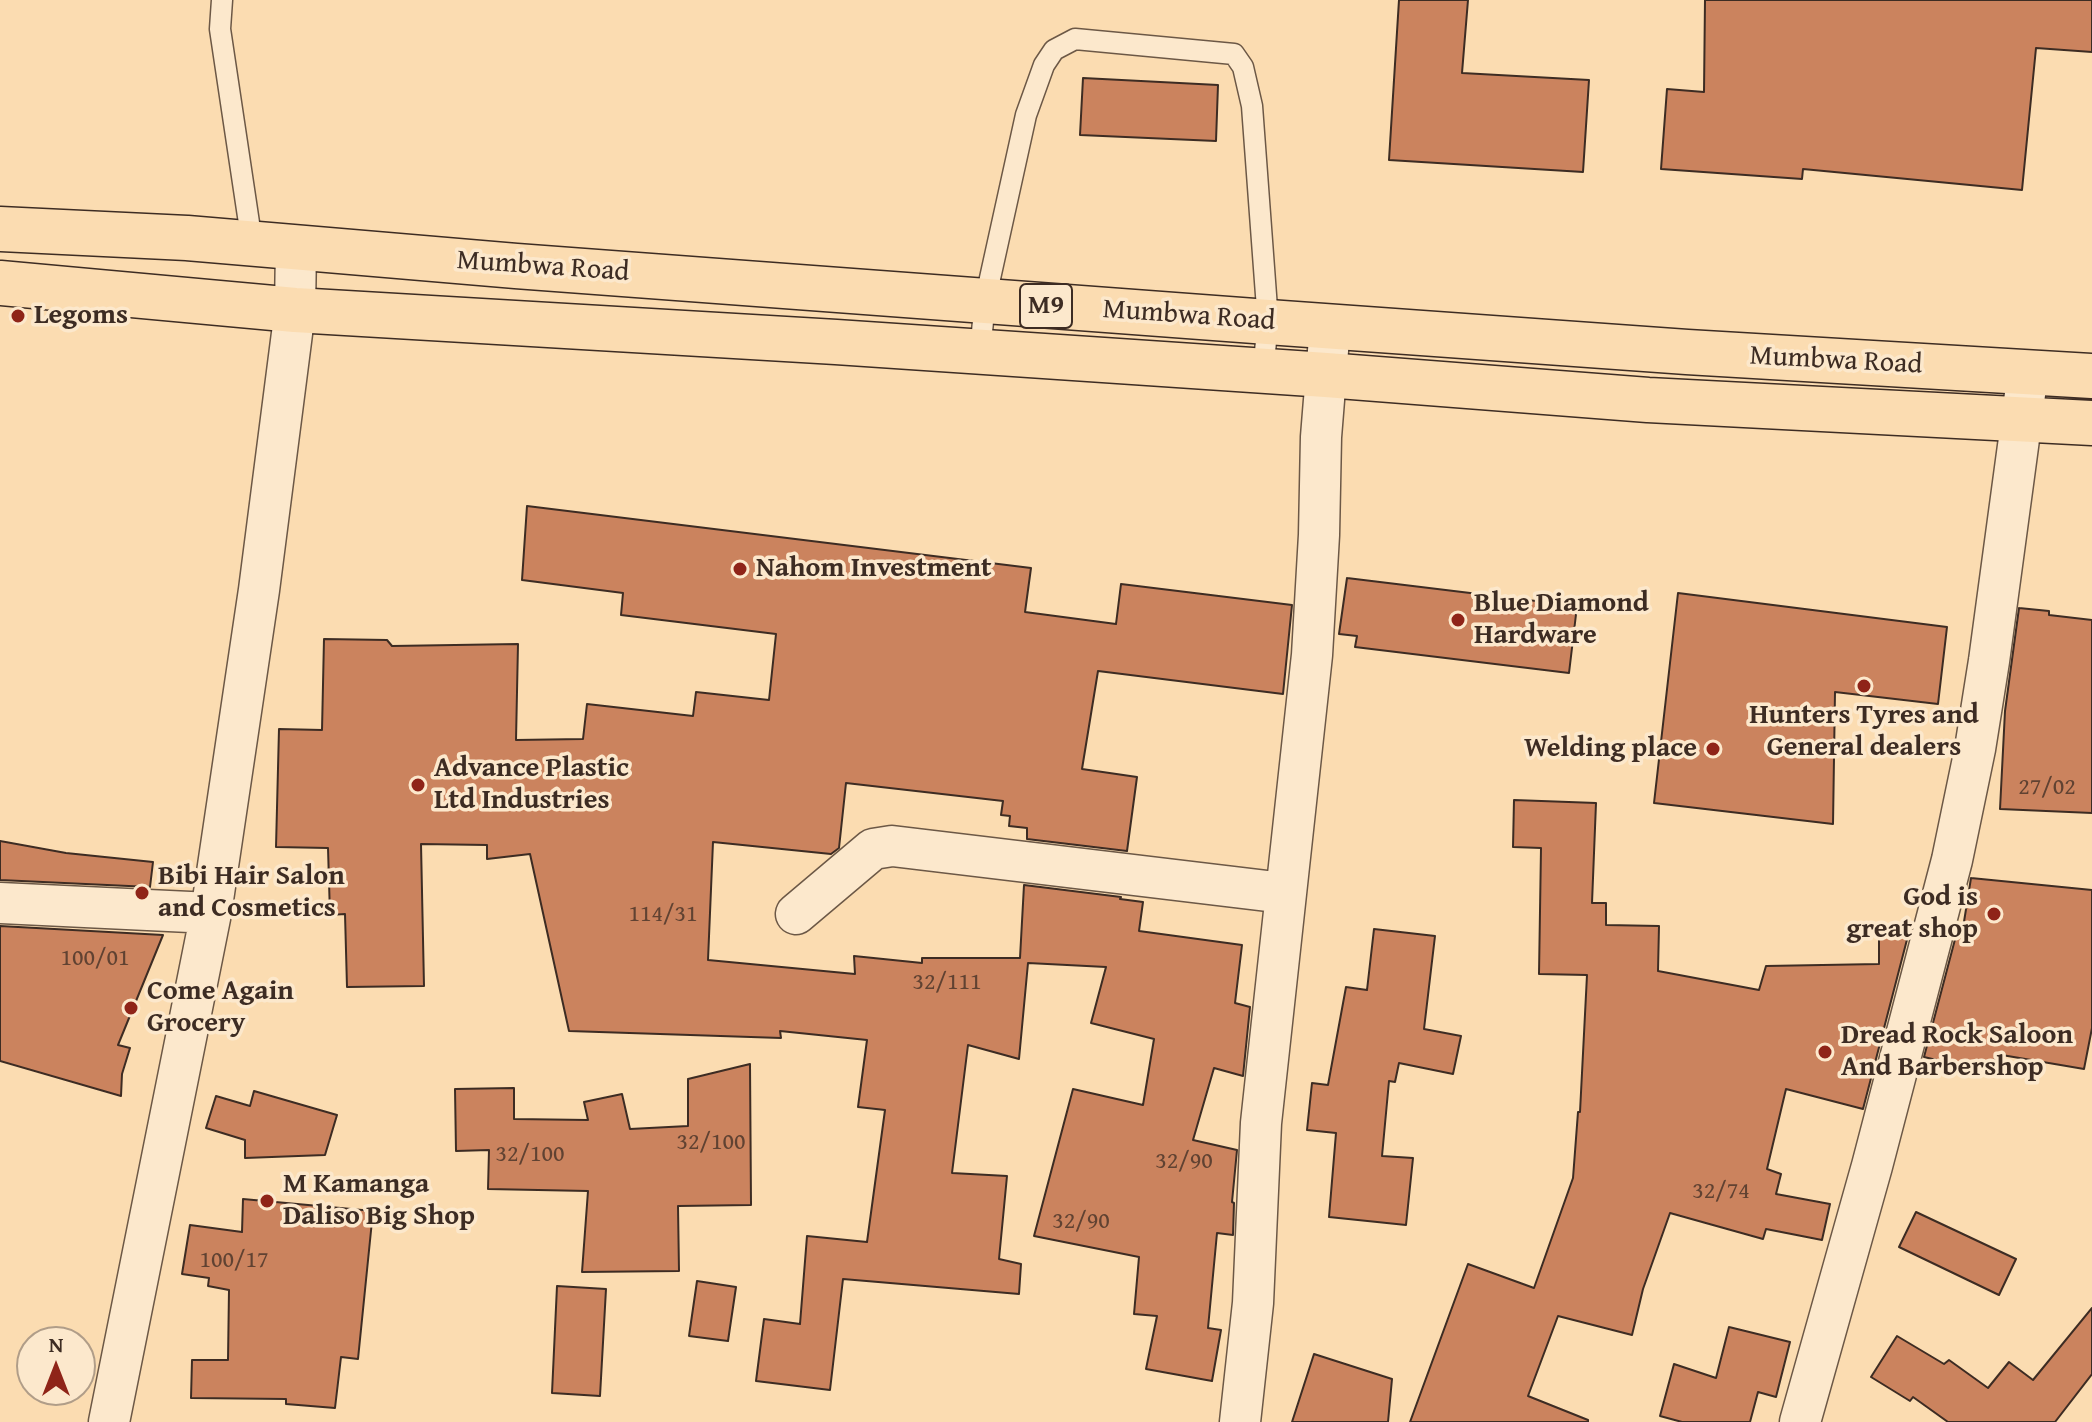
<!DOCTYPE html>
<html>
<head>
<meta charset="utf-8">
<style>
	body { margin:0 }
	#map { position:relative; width:2092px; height:1422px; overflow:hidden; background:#fbdcb1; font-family:"Gentium Book Plus",serif }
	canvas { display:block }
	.north { position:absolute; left:16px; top:1326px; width:80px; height:80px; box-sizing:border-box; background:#fce8cc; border:2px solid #b09d88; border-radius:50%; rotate:0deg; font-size:22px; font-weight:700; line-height:32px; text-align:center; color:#3d2c23 }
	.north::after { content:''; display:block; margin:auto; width:28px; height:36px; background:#8f2418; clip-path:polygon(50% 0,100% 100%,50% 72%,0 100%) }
</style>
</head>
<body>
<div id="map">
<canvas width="2092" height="1422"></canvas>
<div class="north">N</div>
</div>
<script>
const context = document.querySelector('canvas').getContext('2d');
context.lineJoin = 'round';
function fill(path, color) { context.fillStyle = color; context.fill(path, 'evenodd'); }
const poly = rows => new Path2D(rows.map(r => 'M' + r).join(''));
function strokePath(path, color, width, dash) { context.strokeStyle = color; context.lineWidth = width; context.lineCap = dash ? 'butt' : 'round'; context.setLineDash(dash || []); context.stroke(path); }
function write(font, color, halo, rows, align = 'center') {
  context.font = font + ' "Gentium Book Plus",serif'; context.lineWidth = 7; context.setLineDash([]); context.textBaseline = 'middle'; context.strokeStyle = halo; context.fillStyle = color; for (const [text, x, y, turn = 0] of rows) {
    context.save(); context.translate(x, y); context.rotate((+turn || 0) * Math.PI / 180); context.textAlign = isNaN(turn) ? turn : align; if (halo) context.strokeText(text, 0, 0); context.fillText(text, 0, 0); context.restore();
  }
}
const building = poly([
	[1399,0,1468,0,1462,73,1589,80,1583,172,1389,160,1399,0],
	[1705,0,2092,0,2092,52,2036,48,2022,190,1803,169,1802,179,1661,169,1667,89,1704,92,1705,0],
	[1083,78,1218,85,1216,141,1080,135,1083,78],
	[527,506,1031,568,1025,612,1116,624,1121,584,1292,605,1283,694,1098,671,1082,769,1137,777,1127,851,1027,839,1027,828,1009,826,1010,816,1001,815,1003,801,846,783,839,848,831,854,713,842,708,960,855,974,854,956,922,963,922,958,1020,958,1024,885,1121,897,1120,899,1143,902,1139,931,1242,945,1235,1003,1250,1007,1243,1076,1214,1068,1193,1140,1237,1150,1232,1202,1234,1203,1233,1235,1217,1233,1208,1328,1221,1330,1212,1381,1146,1369,1157,1316,1134,1314,1139,1257,1034,1236,1073,1089,1143,1105,1154,1039,1091,1023,1106,967,1028,963,1019,1059,968,1045,952,1173,1007,1176,999,1259,1021,1264,1019,1294,843,1279,830,1390,756,1381,764,1319,800,1324,807,1236,867,1242,885,1110,858,1107,867,1040,780,1031,781,1038,569,1031,530,854,487,859,487,845,421,844,424,986,347,987,345,914,330,915,328,848,276,847,279,729,322,730,324,639,387,640,392,646,518,644,516,740,583,739,587,704,693,716,696,692,769,700,776,634,621,615,623,593,522,580,527,506],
	[1347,578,1577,606,1569,673,1355,647,1357,636,1339,634,1347,578],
	[1678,593,1947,627,1938,704,1835,692,1833,824,1654,803,1678,593],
	[2019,608,2049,611,2049,615,2092,620,2092,813,2000,809,2005,711,2019,608],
	[1514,800,1596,803,1592,903,1606,903,1606,925,1659,926,1658,971,1759,990,1766,966,1879,964,1879,928,1910,928,1863,1109,1786,1089,1767,1169,1781,1174,1776,1194,1830,1204,1822,1240,1766,1229,1763,1239,1670,1213,1643,1289,1632,1335,1558,1316,1528,1396,1588,1420,1588,1422,1410,1422,1468,1264,1534,1288,1573,1178,1578,1112,1580,1112,1587,975,1539,974,1541,848,1513,847,1514,800],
	[0,841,66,853,153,862,150,887,0,880,0,841],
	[1971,878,2092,890,2092,1028,2084,1069,1996,1054,1991,1073,1924,1057,1958,928,1963,928,1971,878],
	[0,926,163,935,118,1045,130,1048,122,1074,121,1096,0,1061,0,926],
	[1374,929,1435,936,1424,1029,1461,1036,1453,1074,1399,1063,1395,1082,1389,1081,1382,1156,1413,1158,1406,1225,1329,1217,1336,1133,1307,1130,1312,1083,1328,1085,1346,987,1367,990,1374,929],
	[750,1064,751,1205,678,1206,679,1271,582,1272,588,1191,488,1189,489,1150,456,1151,455,1089,514,1088,514,1119,588,1120,584,1102,622,1094,630,1129,688,1126,688,1079,750,1064],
	[254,1091,337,1115,325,1155,245,1158,245,1140,206,1128,216,1096,250,1106,254,1091],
	[243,1199,373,1211,358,1359,341,1357,335,1408,286,1404,286,1399,191,1398,192,1360,228,1360,229,1290,208,1286,209,1278,182,1274,190,1225,242,1232,243,1199],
	[1916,1212,2016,1259,1999,1295,1899,1247,1916,1212],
	[697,1281,736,1287,728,1341,689,1336,697,1281],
	[557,1286,606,1289,600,1396,552,1393,557,1286],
	[2092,1308,2092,1374,2055,1422,1948,1422,1913,1397,1910,1401,1871,1377,1897,1336,1944,1364,1949,1360,1988,1388,2009,1362,2033,1380,2092,1308],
	[1729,1327,1790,1342,1776,1397,1758,1392,1750,1422,1682,1422,1660,1416,1674,1364,1716,1378,1729,1327],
	[1314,1354,1392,1379,1388,1422,1292,1422,1314,1354]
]);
const lane = poly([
	[222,0,220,29,252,243],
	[980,352,985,301,1026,115,1044,65,1054,50,1075,39,1234,54,1243,67,1252,106,1268,322,1263,371]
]);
const street = poly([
	[0,903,211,913],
	[796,914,873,849,892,846,1284,893],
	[109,1422,211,913,259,590,295,310,296,247],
	[1240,1422,1253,1303,1261,1123,1312,655,1319,535,1321,437,1330,326],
	[1800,1422,1872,1166,1952,860,1975,749,1989,661,2028,372]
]);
const primary = poly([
	[0,229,187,238,516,266,1268,322,1687,352,2092,376],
	[0,283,295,310,836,342,1326,375,1648,400,2092,423]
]);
const markers = [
	[18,316,8,"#8f2418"],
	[740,569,8,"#8f2418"],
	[1458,620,8,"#8f2418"],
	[1864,686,8,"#8f2418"],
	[1713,749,8,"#8f2418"],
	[418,785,8,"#8f2418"],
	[142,893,8,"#8f2418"],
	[1994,914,8,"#8f2418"],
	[131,1008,8,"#8f2418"],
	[1825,1052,8,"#8f2418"],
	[267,1201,8,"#8f2418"]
];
const numberNames = [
	["27/02",2047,788],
	["114/31",663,915],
	["100/01",95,959],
	["32/111",947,983],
	["32/100",711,1143],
	["32/100",530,1155],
	["32/90",1184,1162],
	["32/74",1721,1192],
	["32/90",1081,1222],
	["100/17",234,1261]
];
const shields = [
	[1046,306,52]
];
const shieldNames = [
	["M9",1046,306]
];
const streetNames = [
	["Mumbwa Road",543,267,4],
	["Mumbwa Road",1189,316,4],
	["Mumbwa Road",1836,361,3]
];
const poiNames = [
	["Legoms",34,316],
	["Nahom Investment",756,569],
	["Blue Diamond",1474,604],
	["Hardware",1474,636],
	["Hunters Tyres and",1864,716,"center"],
	["General dealers",1864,748,"center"],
	["Welding place",1697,749,"right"],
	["Advance Plastic",434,769],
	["Ltd Industries",434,801],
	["Bibi Hair Salon",158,877],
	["and Cosmetics",158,909],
	["God is",1978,898,"right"],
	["great shop",1978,930,"right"],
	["Come Again",147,992],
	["Grocery",147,1024],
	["Dread Rock Saloon",1841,1036],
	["And Barbershop",1841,1068],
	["M Kamanga",283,1185],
	["Daliso Big Shop",283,1217]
];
fill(building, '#cb835e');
strokePath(building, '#3d2c23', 2);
strokePath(lane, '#6c5846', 23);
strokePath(street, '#6c5846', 43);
strokePath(primary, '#3d2c23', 47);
strokePath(lane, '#fce8cc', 20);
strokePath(street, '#fce8cc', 40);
strokePath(primary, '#fbdcb1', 44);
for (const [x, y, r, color] of markers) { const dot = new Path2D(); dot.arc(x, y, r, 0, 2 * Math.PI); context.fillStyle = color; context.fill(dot); strokePath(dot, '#fce8cc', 3); }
write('24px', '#604232', null, numberNames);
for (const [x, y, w] of shields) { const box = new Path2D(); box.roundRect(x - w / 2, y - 22, w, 44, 6); context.fillStyle = '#fce8cc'; context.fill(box); strokePath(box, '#3d2c23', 2); }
write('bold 26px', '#3d2c23', null, shieldNames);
write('28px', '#3d2c23', '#fce8cc', streetNames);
write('bold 28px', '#3d2c23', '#fce8cc', poiNames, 'left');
</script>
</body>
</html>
